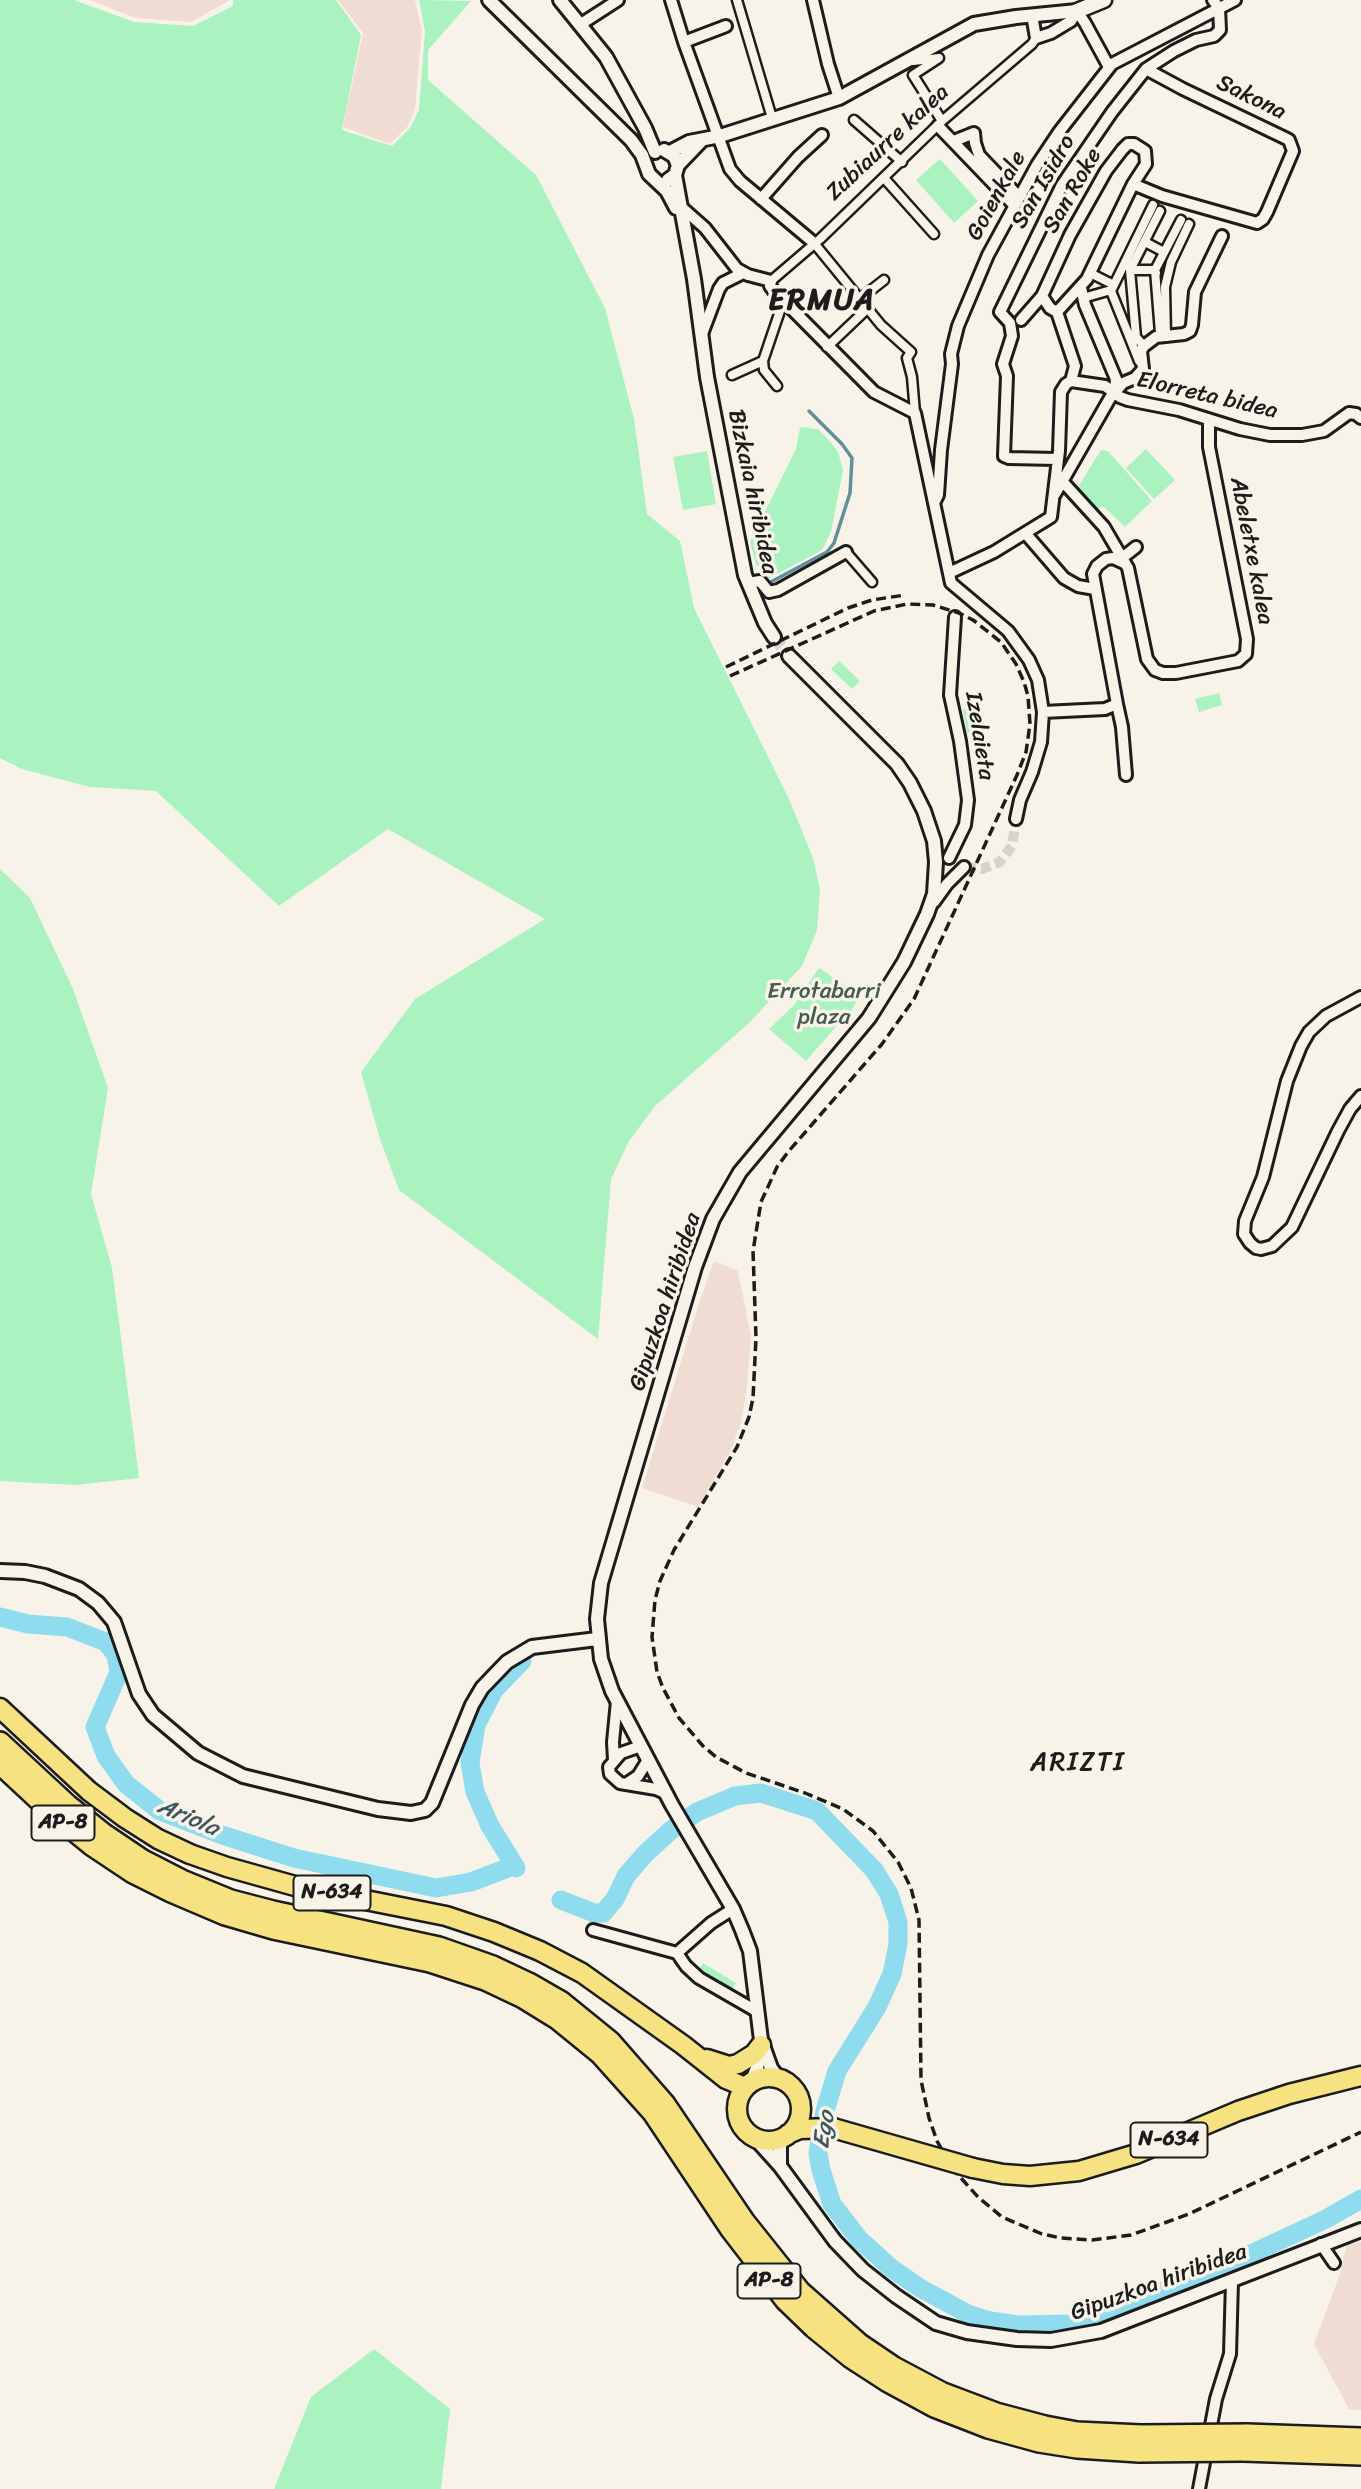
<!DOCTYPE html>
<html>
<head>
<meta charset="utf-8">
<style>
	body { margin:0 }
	canvas { display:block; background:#f7f3e8 }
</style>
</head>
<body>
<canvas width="1361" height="2489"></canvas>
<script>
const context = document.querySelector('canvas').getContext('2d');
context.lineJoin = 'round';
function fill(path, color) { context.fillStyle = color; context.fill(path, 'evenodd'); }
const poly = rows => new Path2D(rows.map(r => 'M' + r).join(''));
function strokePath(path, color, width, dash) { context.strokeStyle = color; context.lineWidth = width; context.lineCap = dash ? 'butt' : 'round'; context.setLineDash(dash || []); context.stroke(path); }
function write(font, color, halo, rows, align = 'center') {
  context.font = font + ' Sriracha,sans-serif'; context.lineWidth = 7; context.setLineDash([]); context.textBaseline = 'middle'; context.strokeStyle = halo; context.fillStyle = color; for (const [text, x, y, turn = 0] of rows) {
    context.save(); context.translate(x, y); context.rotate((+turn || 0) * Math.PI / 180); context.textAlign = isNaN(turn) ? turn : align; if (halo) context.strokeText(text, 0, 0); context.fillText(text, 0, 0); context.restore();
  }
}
const built = poly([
	[90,0,230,0,191,22,135,18],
	[338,0,415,0,422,30,415,109,408,126,390,144,343,127,363,33],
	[714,1261,738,1271,751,1336,747,1386,741,1423,731,1450,698,1507,642,1488,701,1297],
	[1361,2242,1361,2410,1349,2409,1314,2344,1340,2274,1347,2243]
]);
const green = poly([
	[0,0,74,0,134,22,193,26,233,6,233,0,336,0,361,35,342,130,392,146,410,128,419,110,425,31,419,0,471,1,428,50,428,80,536,175,605,308,634,419,647,514,680,541,694,608,789,799,813,858,820,890,817,930,802,966,749,1023,655,1106,629,1141,611,1179,598,1339,399,1190,380,1139,361,1072,415,999,545,919,388,829,279,906,156,791,90,787,22,769,0,758],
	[940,159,978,201,954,223,916,180],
	[805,427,819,430,830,441,838,452,843,470,831,532,822,550,768,579,756,564,750,542,796,449,800,428],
	[1146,449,1175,480,1154,499,1126,468],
	[1101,450,1108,451,1152,501,1125,527,1103,506,1098,509,1078,487],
	[707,451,716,504,683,510,673,457],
	[839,661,860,681,852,689,831,669],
	[1219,693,1222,705,1199,712,1195,699],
	[978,708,981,731,967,733,963,709],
	[0,869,30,898,73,989,108,1088,91,1194,112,1268,139,1478,76,1485,0,1481],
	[819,968,860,995,849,1015,847,1014,806,1061,769,1029,794,1005],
	[703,1963,736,1983,730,1992,697,1973],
	[374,2349,450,2409,441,2489,274,2489,311,2397]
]);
const stream = poly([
	[767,584,827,552,834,543,850,493,852,458,842,444,809,411]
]);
const river = poly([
	[0,1617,28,1624,67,1627,106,1642,116,1655,119,1672,95,1727,106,1756,126,1784,160,1811,222,1835,294,1858,436,1888,471,1882,513,1866],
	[516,1868,490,1826,475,1792,470,1763,476,1725,494,1690,522,1661],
	[561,1900,594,1913,603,1913,615,1899,626,1876,645,1854,670,1831,697,1812,735,1796,761,1793,817,1811,874,1870,889,1894,898,1922,898,1944,892,1974,877,2007,837,2071,825,2111,818,2153,821,2170,832,2204,859,2239,891,2268,920,2288,968,2314,990,2321,1018,2325,1070,2324,1096,2318,1227,2265,1326,2219,1361,2199]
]);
const minorTunnel = poly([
	[966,867,982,869,1000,862,1012,846,1016,819]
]);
const tertiaryTunnel = poly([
	[774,637,789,656]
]);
const pedestrian = poly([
	[737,0,772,118],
	[913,61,939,58,913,75,942,121],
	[854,120,902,162],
	[884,178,934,234],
	[1145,242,1164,252],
	[814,243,881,325,911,352,907,358,912,377,915,413],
	[1130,270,1155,270,1156,273],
	[1090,273,1114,285],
	[771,281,820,239,942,121,1032,44,1036,38],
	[861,298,884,280],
	[1083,298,1111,290],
	[1160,333,1155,270,1181,220],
	[1166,337,1165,287,1171,262,1189,224],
	[1144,346,1136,337,1130,270,1160,211],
	[827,347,868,308],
	[1139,361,1111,291,1153,205],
	[732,375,763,361],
	[777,386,764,370,763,361,783,302],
	[846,552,872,582]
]);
const minor = poly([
	[671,0,684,42,730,169,740,181,814,243],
	[813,0,828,64,839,98],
	[1032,15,1036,38,1051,33,1071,21,1077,11,1085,23,1109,67],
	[581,24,618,0],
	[684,42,726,26],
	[938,126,1014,205],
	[954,141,974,133,975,143,979,155,1019,197],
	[1133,184,1162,196,1257,223,1263,219,1267,212,1293,151,1289,140,1283,137,1183,89,1146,69],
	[761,199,798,157,822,135],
	[679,205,705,228,737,269,748,275,771,281,770,286,773,290,874,392,915,413,951,583,1008,631,1029,660,1038,680,1043,712,1041,742,1032,772,1020,800,1016,819],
	[1081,288,1085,305,1116,379,1115,392],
	[1042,296,1050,308,1057,312,1075,366,1071,381],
	[1021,320,1042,296,1070,235,1106,171,1122,150,1128,144,1134,144,1145,151,1146,164,1133,184,1087,279,1057,312],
	[702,334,719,289,723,283,743,273],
	[1071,381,1105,386,1120,397,1128,400,1179,410,1240,429,1270,435,1302,435,1324,431,1349,413,1356,414,1361,418],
	[1057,459,1009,458,1004,456,1007,376,1003,364,1012,336,1010,323,1000,312,1062,185,1112,112,1146,69,1174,51,1196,40,1214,36,1220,30,1219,8,1213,0],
	[1063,482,1104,527,1128,568,1147,659,1155,670,1163,673,1176,673,1238,661,1246,654,1247,639,1209,447,1209,421],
	[1055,494,1110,398,1123,383,1135,378,1143,369,1141,351,1144,346,1156,337,1184,334,1190,331,1192,325,1195,292,1222,236],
	[935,501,938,495,941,450,952,364,951,354,958,326,988,255,1037,165,1059,132,1112,64,1235,0],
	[1026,534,1064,578,1078,586,1095,589],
	[1122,558,1136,547],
	[949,573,994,552,1051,517,1059,451,1061,392,1066,384,1071,381],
	[748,583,760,581,769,592,778,590,846,552],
	[1117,704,1122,727,1126,775],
	[1043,712,1105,709,1117,704,1093,574,1097,566,1106,559,1113,558,1124,563],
	[949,858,965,825,968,800,960,741,950,695,955,617],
	[934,902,947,884,964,867],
	[1361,997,1326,1016,1309,1032,1301,1046,1287,1081,1263,1177,1245,1221,1244,1234,1250,1243,1256,1248,1261,1249,1272,1246,1292,1227,1338,1131,1350,1109,1361,1096],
	[641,1746,621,1753,609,1767,610,1774,620,1783,626,1784,638,1776,648,1760],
	[614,1760,613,1742,617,1701],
	[626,1784,656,1789,667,1794],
	[593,1930,677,1953,686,1966,699,1978,758,2012],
	[677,1953,711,1923,733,1909],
	[1321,2244,1334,2263],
	[1199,2489,1216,2399,1230,2354,1232,2281]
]);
const tertiary = poly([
	[489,0,631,140,642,155,649,174,667,191,676,208],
	[560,0,606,57,645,128,655,152],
	[664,150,674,156,678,165,675,175,668,180],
	[670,152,689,142,720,136,839,98,974,24,1016,17,1077,11],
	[678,165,701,141],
	[675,175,694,279,707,377,745,575,765,623,774,637],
	[0,1571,25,1572,45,1576,79,1589,98,1603,114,1622,139,1694,153,1715,198,1753,243,1776,378,1809,411,1813,425,1810,432,1803,472,1705,482,1688,507,1662,532,1647,597,1639],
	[778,2078,771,2068,761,2040,750,1951,742,1930,733,1909,672,1805,612,1691,601,1659,597,1619,601,1583,695,1267,713,1219,740,1172,869,1018,904,962,927,914,934,894,936,862,934,841,924,811,910,783,897,764,789,656],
	[751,2083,757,2068,761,2046],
	[753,2136,780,2166,835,2241,863,2270,896,2296,936,2323,967,2332,1017,2339,1051,2340,1101,2331,1361,2230],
	[780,2139,780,2166]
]);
const secondary = poly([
	[1077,11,1104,0]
]);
const trunk = poly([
	[0,1708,89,1791,125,1818,158,1839,190,1854,227,1867,295,1886,446,1916,494,1932,540,1951,582,1973,683,2045,726,2079,745,2087],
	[707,2059,729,2066,738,2064,754,2054,761,2045],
	'737 2109a32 32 0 1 1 64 0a32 32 0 1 1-64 0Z',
	[788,2134,800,2129,833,2128],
	[973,2168,1003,2174,1030,2176,1079,2171,1136,2154,1238,2111,1289,2094,1361,2076]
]);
const motorway = poly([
	[0,1742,69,1806,103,1833,143,1860,182,1880,231,1900,273,1911,439,1947,493,1966,529,1983,562,2002,610,2041,665,2104,745,2222,800,2291,860,2344,894,2367,943,2393,996,2413,1045,2426,1077,2432,1141,2435],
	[0,1764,58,1818,91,1845,133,1873,171,1892,225,1915,273,1929,430,1962,485,1980,523,1998,557,2019,600,2054,653,2113,731,2230,785,2300,814,2328,851,2358,888,2382,934,2407,988,2428,1039,2442,1077,2448,1139,2452],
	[1247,2434,1361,2438],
	[1243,2451,1361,2455]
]);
const rail = poly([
	[726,667,848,608,872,600,905,595],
	[730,676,874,611,907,604,933,605,959,613,973,620,1001,642,1016,664,1024,682,1028,696,1030,724,1026,752,1017,775,914,999,882,1044,788,1152,777,1167,761,1202,753,1251,756,1338,753,1398,749,1417,737,1447,674,1550,660,1581,655,1600,652,1637,657,1672,663,1688,679,1718,703,1746,716,1757,746,1773,805,1793,843,1809,873,1831,898,1862,911,1888,919,1920,921,2080,929,2118,937,2141,952,2168,978,2197,1002,2217,1042,2234,1061,2238,1092,2240,1131,2235,1189,2214,1361,2132]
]);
const trunkBridge = poly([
	[833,2128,973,2168]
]);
const motorwayBridge = poly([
	[1141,2435,1247,2434],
	[1139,2452,1243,2451]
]);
const shields = [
	[63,1823,63],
	[332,1893,77],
	[1169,2140,77],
	[769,2281,63]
];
const shieldNames = [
	["AP-8",63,1823],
	["N-634",332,1893],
	["N-634",1169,2140],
	["AP-8",769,2281]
];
const streetNames = [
	["Sakona",1251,98,26],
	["Zubiaurre kalea",888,143,-43],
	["San Isidro",1044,182,-60],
	["San Roke",1073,191,-60],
	["Goienkale",997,196,-61],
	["Elorreta bidea",1207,396,13],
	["Bizkaia hiribidea",752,492,78],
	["Abeletxe kalea",1251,551,79],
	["Izelaieta",979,736,81],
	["Gipuzkoa hiribidea",666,1302,-72],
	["Gipuzkoa hiribidea",1159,2283,-20]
];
const parkNames = [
	["Errotabarri",824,992],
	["plaza",824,1018]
];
const waterNames = [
	["Ariola",188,1818,23],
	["Ego",825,2130,-80]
];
const quarterNames = [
	["ARIZTI",1078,1763]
];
const districtNames = [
	["ERMUA",822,301]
];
fill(built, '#f1dcd3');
fill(green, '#aaf2bf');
strokePath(stream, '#618f9b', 3.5);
strokePath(river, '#8fdcef', 19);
strokePath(minorTunnel, '#d6d3c9', 10, [10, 5]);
strokePath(tertiaryTunnel, '#d6d3c9', 12, [12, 6]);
strokePath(pedestrian, '#1c1c1c', 13);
strokePath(minor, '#1c1c1c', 16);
strokePath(tertiary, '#1c1c1c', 18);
strokePath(secondary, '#1c1c1c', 19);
strokePath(trunk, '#1c1c1c', 23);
strokePath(motorway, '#1c1c1c', 24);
strokePath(pedestrian, '#f7f3e8', 8);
strokePath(minor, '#f7f3e8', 10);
strokePath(tertiary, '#f7f3e8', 12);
strokePath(secondary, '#f7f3e8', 14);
strokePath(trunk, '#f6e281', 18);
strokePath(motorway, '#f6e281', 19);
strokePath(rail, '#1c1c1c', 3.5, [10, 5]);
strokePath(trunkBridge, '#1c1c1c', 23, []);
strokePath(motorwayBridge, '#1c1c1c', 24, []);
strokePath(trunkBridge, '#f6e281', 18);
strokePath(motorwayBridge, '#f6e281', 19);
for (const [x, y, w] of shields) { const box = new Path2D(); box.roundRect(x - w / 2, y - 17.5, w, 35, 5); context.fillStyle = '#f7f3e8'; context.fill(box); strokePath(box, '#1c1c1c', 2); }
write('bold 21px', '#1c1c1c', null, shieldNames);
write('23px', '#1c1c1c', '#f7f3e8', streetNames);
write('23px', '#475c4d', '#f7f3e8', parkNames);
write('italic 24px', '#3e565b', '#f7f3e8', waterNames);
context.letterSpacing = '2px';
write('26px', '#1c1c1c', '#f7f3e8', quarterNames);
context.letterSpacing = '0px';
context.letterSpacing = '2px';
write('bold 30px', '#1c1c1c', '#f7f3e8', districtNames);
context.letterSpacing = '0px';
</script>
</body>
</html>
